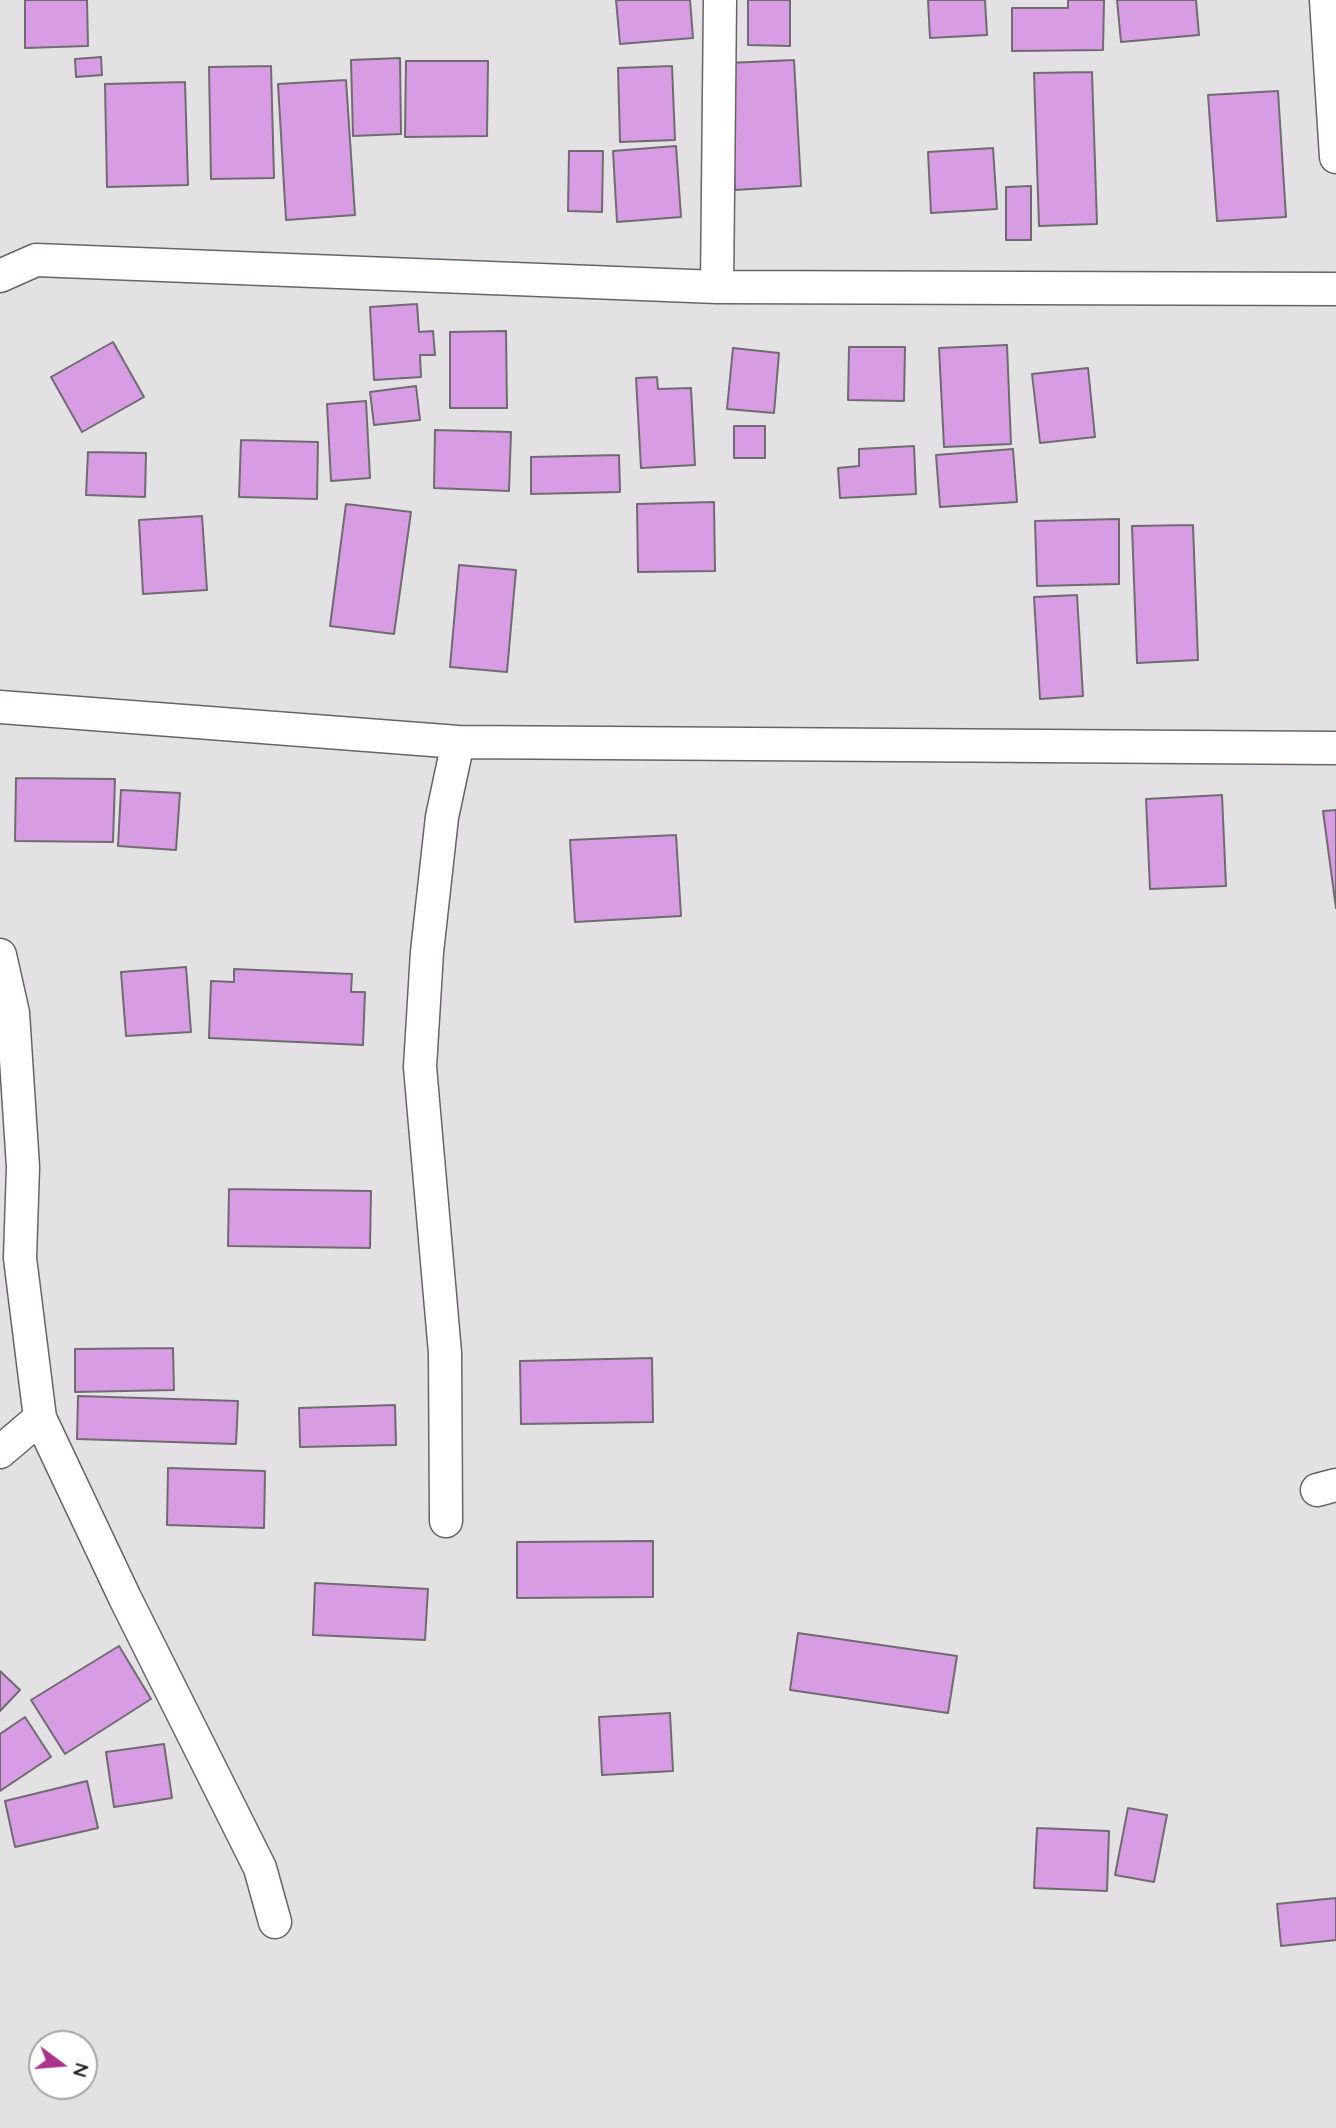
<!DOCTYPE html>
<html>
<head>
<meta charset="utf-8">
<style>
	body { margin:0 }
	#map { position:relative; width:1336px; height:2128px; overflow:hidden; background:#e4e1e5; font-family:Quicksand,sans-serif }
	canvas { display:block }
	.north { position:absolute; left:28px; top:2030px; width:70px; height:70px; box-sizing:border-box; background:#fff; border:2px solid #a5a4a5; border-radius:50%; rotate:106deg; font-size:19px; font-weight:700; line-height:28px; text-align:center; color:#1d1c1d }
	.north::after { content:''; display:block; margin:auto; width:24px; height:32px; background:#a8348d; clip-path:polygon(50% 0,100% 100%,50% 72%,0 100%) }
</style>
</head>
<body>
<div id="map">
<canvas width="1336" height="2128"></canvas>
<div class="north">N</div>
</div>
<script>
const context = document.querySelector('canvas').getContext('2d');
context.lineJoin = 'round';
function fill(path, color) { context.fillStyle = color; context.fill(path, 'evenodd'); }
const poly = rows => new Path2D(rows.map(r => 'M' + r).join(''));
function strokePath(path, color, width, dash) { context.strokeStyle = color; context.lineWidth = width; context.lineCap = dash ? 'butt' : 'round'; context.setLineDash(dash || []); context.stroke(path); }
const building = poly([
	[25,0,87,0,88,46,25,48,25,0],
	[616,0,690,0,693,38,620,44,616,0],
	[748,0,790,0,790,46,748,45,748,0],
	[928,0,985,0,987,35,930,38,928,0],
	[1068,0,1104,0,1103,50,1012,51,1012,8,1068,8,1068,0],
	[1117,0,1196,0,1199,35,1121,42,1117,0],
	[101,57,102,75,76,77,75,59,101,57],
	[400,58,401,134,353,136,351,60,400,58],
	[794,60,801,186,735,190,728,63,794,60],
	[406,61,488,61,487,136,405,137,406,61],
	[271,66,274,178,211,179,209,67,271,66],
	[672,66,675,140,620,142,618,68,672,66],
	[1092,72,1097,224,1039,226,1034,73,1092,72],
	[346,80,355,215,286,220,278,84,346,80],
	[185,82,188,185,107,187,105,84,185,82],
	[1278,91,1286,217,1217,221,1208,95,1278,91],
	[676,146,681,217,617,222,613,151,676,146],
	[993,148,997,209,931,213,928,152,993,148],
	[569,151,603,151,602,212,568,211,569,151],
	[1031,186,1031,240,1006,240,1006,187,1031,186],
	[417,304,419,332,433,331,435,355,420,355,421,377,374,380,370,307,417,304],
	[506,331,507,408,450,408,450,332,506,331],
	[113,342,144,397,82,432,51,377,113,342],
	[1007,345,1011,444,944,447,939,348,1007,345],
	[849,347,905,347,904,401,848,400,849,347],
	[733,348,779,353,774,413,727,409,733,348],
	[1088,368,1095,437,1040,443,1032,374,1088,368],
	[657,377,658,389,691,388,695,465,641,468,636,378,657,377],
	[416,386,420,420,374,425,370,392,416,386],
	[366,401,370,478,331,481,327,404,366,401],
	[734,426,765,426,765,458,734,458,734,426],
	[435,430,511,432,509,491,434,488,435,430],
	[241,440,318,442,317,499,239,497,241,440],
	[914,446,916,494,840,498,838,468,859,466,859,449,914,446],
	[1013,449,1017,502,940,507,936,455,1013,449],
	[88,452,146,453,145,497,86,495,88,452],
	[619,455,620,492,531,494,531,457,619,455],
	[714,502,715,571,638,572,637,504,714,502],
	[346,504,411,512,394,634,330,626,346,504],
	[202,516,207,590,143,594,139,520,202,516],
	[1119,519,1119,584,1037,586,1035,521,1119,519],
	[1193,525,1198,660,1137,663,1132,526,1193,525],
	[459,565,516,570,507,672,450,667,459,565],
	[1077,595,1083,696,1040,699,1034,597,1077,595],
	[16,778,115,779,113,842,15,841,16,778],
	[121,790,180,793,176,850,118,846,121,790],
	[1222,795,1226,886,1150,889,1146,799,1222,795],
	[1336,810,1336,908,1323,811,1336,810],
	[676,835,681,916,575,922,570,840,676,835],
	[186,967,191,1032,126,1036,121,972,186,967],
	[234,969,352,974,351,992,365,992,363,1045,209,1038,211,981,234,982,234,969],
	[229,1189,371,1191,370,1248,228,1246,229,1189],
	[173,1348,174,1390,75,1392,75,1349,173,1348],
	[652,1358,653,1422,521,1424,520,1361,652,1358],
	[78,1396,238,1401,236,1444,77,1439,78,1396],
	[395,1405,396,1445,300,1447,299,1408,395,1405],
	[168,1468,265,1471,264,1528,167,1525,168,1468],
	[653,1541,653,1597,517,1598,517,1542,653,1541],
	[315,1583,428,1589,425,1640,313,1635,315,1583],
	[798,1633,957,1656,948,1713,790,1690,798,1633],
	[119,1646,151,1699,65,1754,31,1700,119,1646],
	[0,1671,20,1690,0,1711,0,1671],
	[670,1713,673,1771,602,1775,599,1717,670,1713],
	[25,1717,51,1757,0,1791,0,1734,25,1717],
	[164,1744,172,1798,114,1807,106,1752,164,1744],
	[87,1781,98,1828,15,1847,5,1801,87,1781],
	[1128,1808,1167,1815,1154,1882,1115,1875,1128,1808],
	[1037,1828,1109,1831,1107,1891,1034,1888,1037,1828],
	[1336,1898,1336,1940,1281,1946,1277,1904,1336,1898]
]);
const minor = poly([
	[1326,0,1336,157],
	[0,276,36,260,717,287,1336,289],
	[717,287,720,0],
	[0,707,458,742,1336,748],
	[0,955,13,1013,23,1167,20,1258,40,1418,125,1598,260,1868,275,1922],
	[0,1452,40,1418],
	[1317,1490,1336,1485],
	[446,1521,445,1353,420,1067,427,952,442,817,458,742]
]);
fill(building, '#d79ce3');
strokePath(building, '#6f6c6f', 2);
strokePath(minor, '#676467', 35);
strokePath(minor, '#fff', 32);
</script>
</body>
</html>
